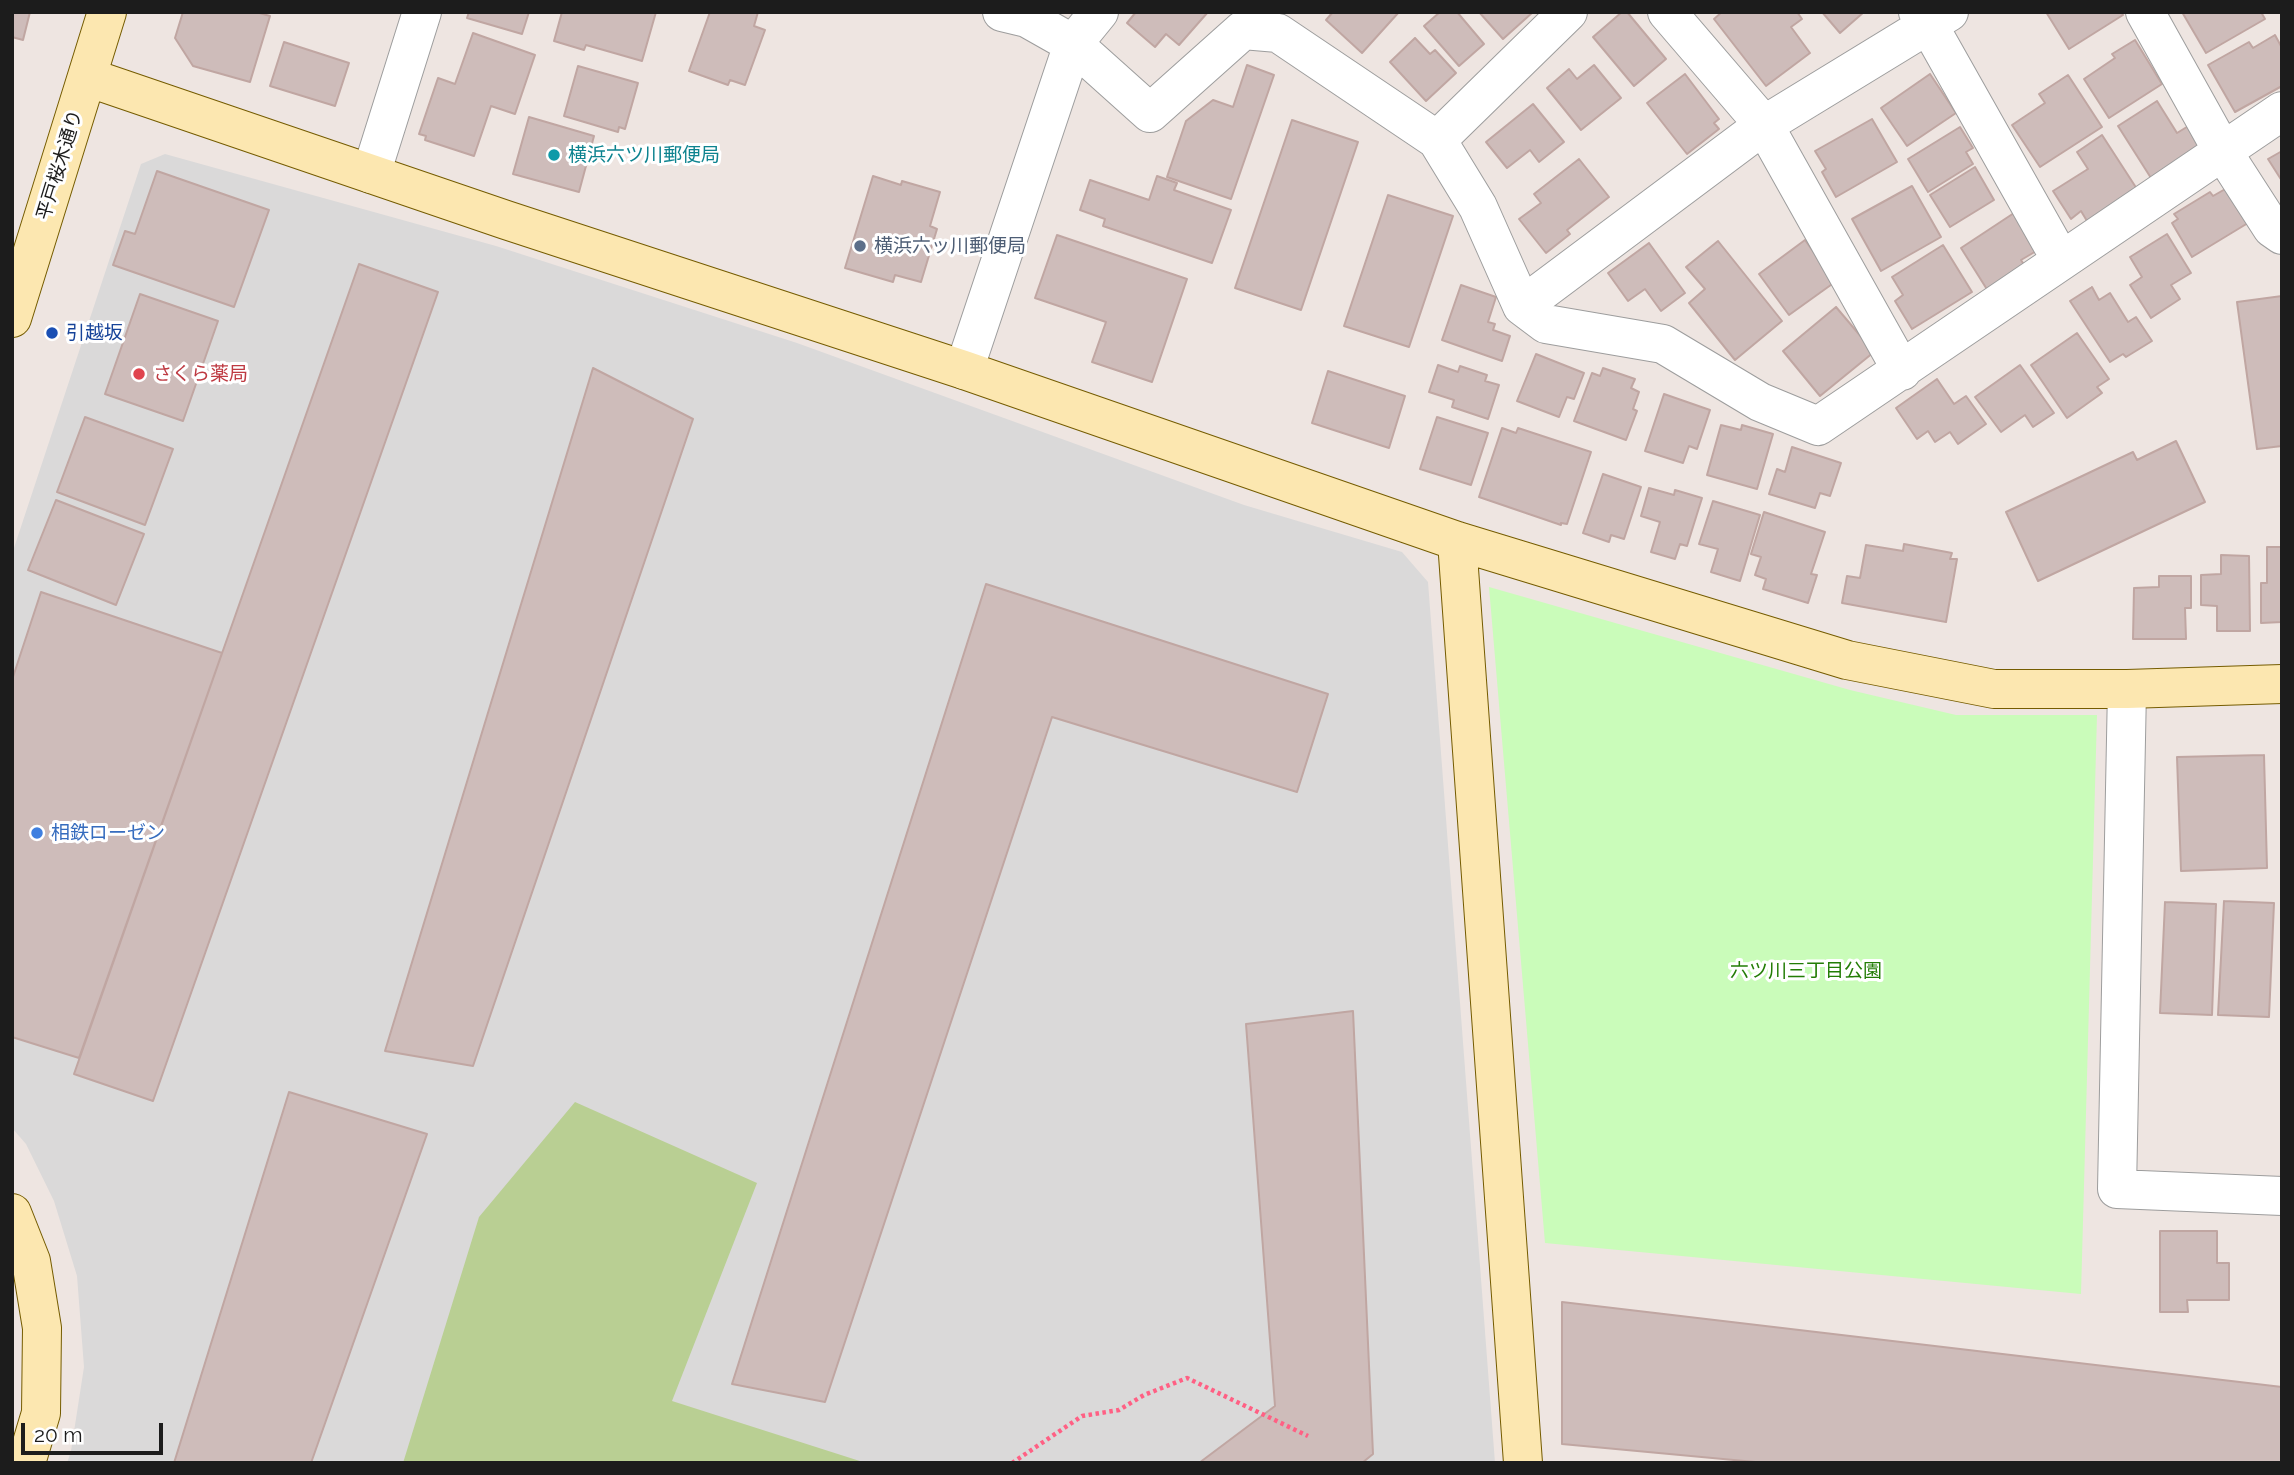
<!DOCTYPE html>
<html>
<head>
<meta charset="utf-8">
<style>
	body { margin:0 }
	#map { position:relative; width:2294px; height:1475px; overflow:hidden; background:#eee5e1; font-family:Raleway,sans-serif }
	canvas { display:block }
	.frame { position:absolute; inset:0; border:14px solid #1c1c1c; pointer-events:none }
	.scale { position:absolute; left:21px; top:1423px; width:142px; height:32px; box-sizing:border-box; border:4px solid #1c1c1c; border-top:0; padding-left:9px; font-size:21px; line-height:24px; white-space:nowrap; color:#1c1c1c; -webkit-text-stroke:5px #fff; paint-order:stroke }
</style>
</head>
<body>
<div id="map">
<canvas width="2294" height="1475"></canvas>
<div class="frame"></div>
<div class="scale">20 m</div>
</div>
<script>
const context = document.querySelector('canvas').getContext('2d');
context.lineJoin = 'round';
function fill(path, color) { context.fillStyle = color; context.fill(path, 'evenodd'); }
const poly = rows => new Path2D(rows.map(r => 'M' + r).join(''));
function strokePath(path, color, width, dash) { context.strokeStyle = color; context.lineWidth = width; context.lineCap = dash ? 'butt' : 'round'; context.setLineDash(dash || []); context.stroke(path); }
function write(font, color, halo, rows, align = 'center') {
  context.font = font + ' Raleway,"Noto Sans JP",sans-serif'; context.lineWidth = 6; context.setLineDash([]); context.textBaseline = 'middle'; context.strokeStyle = halo; context.fillStyle = color; for (const [text, x, y, turn = 0] of rows) {
    context.save(); context.translate(x, y); context.rotate((+turn || 0) * Math.PI / 180); context.textAlign = isNaN(turn) ? turn : align; if (halo) context.strokeText(text, 0, 0); context.fillText(text, 0, 0); context.restore();
  }
}
const residential = poly([
	[165,154,496,246,797,343,1244,505,1402,552,1428,582,1495,1463,67,1463,71,1451,84,1367,77,1276,54,1201,26,1144,12,1128,12,554,141,164]
]);
const forest = poly([
	[575,1102,757,1183,672,1401,866,1463,403,1463,479,1217]
]);
const park = poly([
	[1489,587,1850,690,1956,715,2097,715,2081,1294,1545,1243]
]);
const building = poly([
	[12,12,30,12,23,40,12,37,12,12],
	[183,12,256,12,270,16,250,82,193,66,175,38,183,12],
	[469,12,529,12,522,34,467,18,469,12],
	[562,12,656,12,642,61,586,45,584,50,554,41,562,12],
	[710,12,758,12,754,26,765,30,745,85,730,80,728,85,689,71,710,12],
	[1136,12,1208,12,1179,45,1166,34,1155,47,1127,23,1136,12],
	[1333,12,1399,12,1362,53,1326,20,1333,12],
	[1440,12,1457,12,1484,44,1459,66,1424,26,1440,12],
	[1479,12,1533,12,1503,39,1479,12],
	[1622,12,1627,12,1666,59,1634,86,1593,37,1622,12],
	[1722,12,1797,12,1802,19,1791,27,1810,53,1766,86,1714,19,1722,12],
	[1822,12,1864,12,1840,33,1822,12],
	[2046,12,2121,12,2123,15,2069,49,2046,12],
	[2182,12,2261,12,2265,19,2206,53,2182,12],
	[473,33,535,55,515,114,491,106,474,156,425,140,426,136,419,134,438,78,455,84,473,33],
	[2275,35,2282,48,2282,86,2235,112,2208,65,2249,42,2253,48,2275,35],
	[1415,38,1430,54,1435,50,1456,73,1426,101,1390,62,1415,38],
	[2135,40,2162,84,2109,118,2084,79,2115,58,2112,54,2135,40],
	[284,42,349,63,335,106,270,86,284,42],
	[1247,65,1274,75,1231,199,1167,177,1186,121,1213,100,1233,107,1247,65],
	[1594,65,1621,98,1581,130,1547,88,1569,69,1577,79,1594,65],
	[578,66,638,83,625,129,619,127,618,132,564,116,578,66],
	[1685,74,1719,119,1714,123,1719,129,1687,154,1647,103,1685,74],
	[1930,74,1956,113,1907,146,1881,108,1930,74],
	[2068,75,2102,127,2040,167,2012,125,2045,103,2039,94,2068,75],
	[2157,101,2177,133,2190,125,2203,145,2151,178,2118,126,2157,101],
	[1533,104,1564,142,1539,162,1530,150,1507,168,1486,142,1533,104],
	[529,117,594,136,579,192,513,174,529,117],
	[1872,119,1897,162,1836,197,1822,172,1826,169,1815,151,1872,119],
	[1292,120,1358,142,1301,310,1235,288,1292,120],
	[1960,127,1973,148,1966,152,1973,164,1928,192,1908,159,1960,127],
	[2102,135,2137,189,2087,221,2081,211,2071,219,2053,191,2088,169,2077,152,2102,135],
	[2282,151,2282,181,2268,159,2282,151],
	[1579,159,1609,197,1567,230,1570,234,1546,253,1519,219,1541,203,1534,194,1579,159],
	[1975,167,1994,200,1950,227,1930,195,1975,167],
	[157,171,269,210,234,307,113,265,125,231,135,234,157,171],
	[873,176,901,185,902,181,940,192,930,226,937,229,921,282,895,275,893,282,845,268,873,176],
	[1157,176,1177,183,1174,190,1231,210,1212,263,1103,226,1105,219,1080,210,1090,180,1149,200,1157,176],
	[1912,186,1941,237,1881,271,1852,219,1912,186],
	[2227,188,2248,223,2192,257,2172,223,2178,219,2174,214,2210,192,2213,196,2227,188],
	[1388,195,1453,216,1409,347,1344,326,1388,195],
	[2014,213,2038,250,2021,260,2025,266,1988,291,1961,248,2014,213],
	[2167,234,2191,273,2171,285,2180,299,2151,318,2130,285,2142,277,2130,257,2167,234],
	[1057,235,1187,279,1152,382,1092,362,1106,322,1035,298,1057,235],
	[1805,240,1835,282,1789,315,1759,274,1805,240],
	[1718,241,1782,321,1735,360,1689,303,1705,289,1686,267,1718,241],
	[1649,243,1685,293,1661,311,1645,289,1628,301,1608,273,1649,243],
	[1943,245,1972,292,1912,329,1895,301,1903,295,1892,277,1943,245],
	[359,264,438,292,153,1101,74,1074,359,264],
	[1461,285,1496,297,1488,322,1495,324,1493,330,1510,336,1502,361,1442,340,1461,285],
	[2092,287,2099,300,2110,293,2128,322,2136,317,2152,341,2126,357,2123,354,2110,362,2070,301,2092,287],
	[140,294,218,321,183,421,105,394,140,294],
	[2282,296,2282,446,2257,449,2237,302,2282,296],
	[1836,307,1874,352,1820,396,1783,351,1836,307],
	[2077,333,2109,379,2097,387,2102,393,2067,418,2031,365,2077,333],
	[1536,354,1584,373,1574,399,1567,397,1559,417,1517,401,1536,354],
	[1438,365,1458,372,1460,366,1487,375,1485,381,1499,385,1488,419,1452,407,1454,400,1429,392,1438,365],
	[2020,365,2054,413,2033,427,2025,415,2001,432,1975,397,2020,365],
	[593,368,693,419,473,1066,385,1051,593,368],
	[1603,368,1635,379,1631,388,1639,392,1633,409,1637,411,1626,440,1574,421,1592,373,1600,376,1603,368],
	[1328,371,1405,396,1389,448,1312,423,1328,371],
	[1937,379,1954,404,1966,396,1986,424,1958,444,1950,432,1935,442,1928,431,1917,439,1896,408,1937,379],
	[1664,394,1710,410,1697,449,1689,446,1683,463,1645,451,1664,394],
	[85,417,173,449,145,525,57,492,85,417],
	[1437,417,1488,433,1471,485,1420,469,1437,417],
	[1721,425,1741,430,1742,425,1773,434,1757,489,1707,475,1721,425],
	[1502,428,1516,433,1518,428,1591,452,1567,524,1561,523,1561,525,1479,497,1502,428],
	[2176,441,2205,502,2038,581,2006,512,2133,452,2137,460,2176,441],
	[1792,447,1841,463,1830,496,1820,493,1815,508,1769,494,1777,469,1785,472,1792,447],
	[1603,474,1641,487,1624,539,1611,535,1609,542,1583,533,1603,474],
	[1649,488,1674,495,1675,490,1702,498,1687,546,1680,544,1675,559,1651,552,1660,522,1641,516,1649,488],
	[56,500,144,534,116,605,28,570,56,500],
	[1713,501,1760,515,1740,581,1711,572,1718,549,1699,544,1713,501],
	[1764,512,1825,532,1811,574,1817,575,1808,603,1763,589,1766,579,1755,575,1761,557,1751,554,1764,512],
	[1904,544,1952,553,1950,559,1957,559,1946,622,1842,603,1847,576,1860,578,1866,545,1903,551,1904,544],
	[2267,547,2282,547,2282,622,2261,623,2261,583,2267,583,2267,547],
	[2221,555,2249,556,2250,631,2217,631,2217,606,2201,605,2201,575,2221,574,2221,555],
	[2159,576,2191,576,2191,608,2185,608,2186,639,2133,639,2134,588,2159,587,2159,576],
	[986,584,1328,694,1297,792,1052,717,825,1402,732,1384,986,584],
	[41,592,222,653,79,1058,12,1037,12,680,41,592],
	[2264,755,2267,868,2181,871,2177,757,2264,755],
	[2224,901,2274,903,2269,1017,2218,1015,2224,901],
	[2165,902,2216,904,2212,1015,2160,1013,2165,902],
	[1353,1011,1373,1454,1362,1463,1199,1463,1275,1406,1246,1024,1353,1011],
	[289,1092,427,1134,311,1463,174,1463,289,1092],
	[2160,1231,2217,1231,2217,1263,2229,1263,2229,1300,2187,1300,2188,1312,2160,1312,2160,1231],
	[1562,1302,2282,1387,2282,1463,1766,1463,1562,1444,1562,1302]
]);
const path = poly([
	[1012,1463,1082,1416,1119,1410,1144,1395,1187,1378,1308,1436]
]);
const street = poly([
	[1002,12,1027,18,1073,44,1150,113,1243,30,1278,33,1437,140,1478,207,1522,306,1546,324,1663,344,1760,402,1818,426,2282,111],
	[1667,12,1764,125,1902,371],
	[1918,12,1929,26,2061,260],
	[2145,12,2223,152,2272,228,2282,235],
	[1437,140,1568,12],
	[371,174,422,12],
	[1522,306,1764,125,1949,12],
	[964,370,1073,44,1099,12],
	[2127,689,2117,1189,2282,1196]
]);
const secondary = poly([
	[87,77,506,220,964,370,1457,541,1847,660,1994,689,2127,689,2282,684],
	[12,318,107,12],
	[1457,541,1523,1463],
	[12,1213,31,1261,42,1328,41,1413,26,1463]
]);
const markers = [
	[554,155,7,"#0f9aa8"],
	[860,246,7,"#5c6f8a"],
	[52,333,7,"#1a4fb4"],
	[139,374,7,"#e0444e"],
	[37,833,7,"#3f7fe0"]
];
const cultureNames = [
	["横浜六ツ川郵便局",568,155]
];
const streetNames = [
	["平戸桜木通り",60,165,-73]
];
const serviceNames = [
	["横浜六ッ川郵便局",874,246]
];
const transitNames = [
	["引越坂",66,333]
];
const healthNames = [
	["さくら薬局",153,374]
];
const shopNames = [
	["相鉄ローゼン",51,833]
];
const parkNames = [
	["六ツ川三丁目公園",1806,971]
];
fill(residential, '#dad9d9');
fill(forest, '#b9cf93');
fill(park, '#cafcba');
fill(building, '#cebcba');
strokePath(building, '#c0a6a2', 2);
strokePath(street, '#9d9d9d', 40);
strokePath(secondary, '#755c00', 40);
strokePath(path, '#ff6084', 4.5, [3.5, 3.5]);
strokePath(street, '#fff', 38);
strokePath(secondary, '#fce7b0', 38);
for (const [x, y, r, color] of markers) { const dot = new Path2D(); dot.arc(x, y, r, 0, 2 * Math.PI); context.fillStyle = color; context.fill(dot); strokePath(dot, '#fff', 2.5); }
write('19px', '#0d838f', '#fff', cultureNames, 'left');
write('19px', '#1c1c1c', '#fff', streetNames);
write('19px', '#4e5e75', '#fff', serviceNames, 'left');
write('19px', '#164399', '#fff', transitNames, 'left');
write('19px', '#be3a42', '#fff', healthNames, 'left');
write('19px', '#366cbe', '#fff', shopNames, 'left');
write('19px', '#237d06', '#fff', parkNames);
</script>
</body>
</html>
